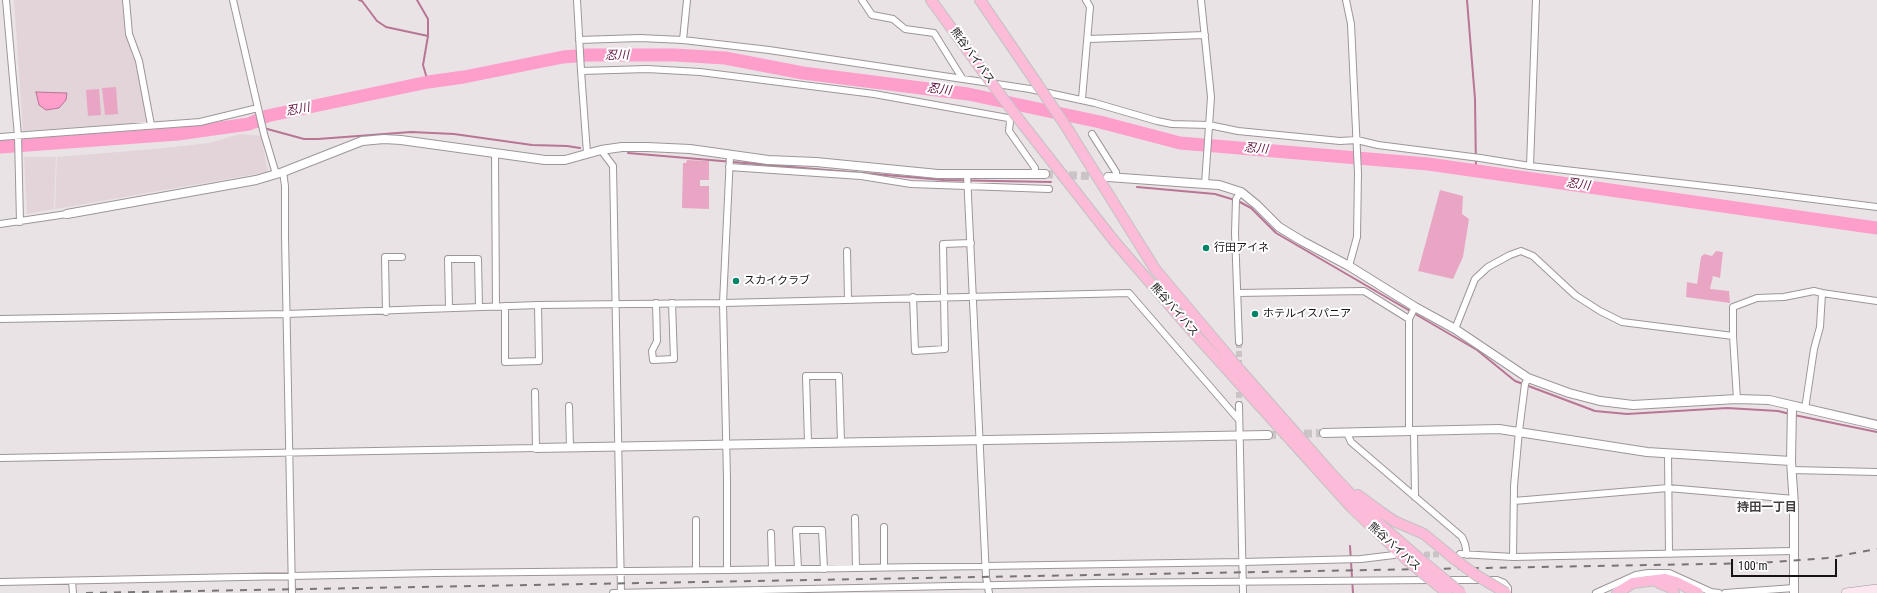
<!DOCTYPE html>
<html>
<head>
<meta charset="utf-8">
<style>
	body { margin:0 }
	#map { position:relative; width:1877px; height:593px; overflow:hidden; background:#eae3e6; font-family:"Roboto Condensed",sans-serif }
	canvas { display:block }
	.scale { position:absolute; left:1731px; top:559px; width:106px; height:18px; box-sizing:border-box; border:2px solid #171415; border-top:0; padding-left:5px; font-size:12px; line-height:14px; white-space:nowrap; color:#171415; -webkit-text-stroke:3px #fff; paint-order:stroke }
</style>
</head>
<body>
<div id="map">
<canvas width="1877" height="593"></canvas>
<div class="scale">100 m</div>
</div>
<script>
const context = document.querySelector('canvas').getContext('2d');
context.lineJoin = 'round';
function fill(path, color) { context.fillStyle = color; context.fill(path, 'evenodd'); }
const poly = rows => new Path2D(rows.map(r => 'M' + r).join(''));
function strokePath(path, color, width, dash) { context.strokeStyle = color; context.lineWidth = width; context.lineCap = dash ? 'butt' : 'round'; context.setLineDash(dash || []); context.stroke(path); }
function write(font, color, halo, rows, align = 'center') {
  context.font = font + ' "Roboto Condensed","Noto Sans JP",sans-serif'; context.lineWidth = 4; context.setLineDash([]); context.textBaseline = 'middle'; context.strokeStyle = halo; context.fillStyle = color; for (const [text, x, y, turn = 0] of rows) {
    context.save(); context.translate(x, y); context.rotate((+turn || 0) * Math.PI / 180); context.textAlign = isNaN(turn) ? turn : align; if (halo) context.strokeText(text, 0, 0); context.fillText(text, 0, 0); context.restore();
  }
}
const built = poly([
	[14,0,124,0,126,28,132,56,137,62,148,120,147,122,23,131],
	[240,134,261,136,268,172,55,209,57,157,155,149,209,143],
	[24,157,56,157,54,209,27,214]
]);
const green = poly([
	[116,87,118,114,105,115,102,88],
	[99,89,101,115,88,116,86,90],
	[687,160,709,161,709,180,700,180,700,186,709,186,709,209,682,208,683,163,686,163],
	[1440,190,1463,196,1462,214,1469,219,1463,257,1453,279,1418,271],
	[1716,251,1723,252,1720,278,1713,276,1710,289,1729,291,1730,303,1686,297,1687,282,1697,284,1701,257,1704,254,1712,256]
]);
const water = poly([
	[36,92,67,93,66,100,59,108,46,110,39,105,36,92]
]);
const stream = poly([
	[359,0,362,1,377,21,386,27,428,36],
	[417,0,428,19,428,36,423,65,428,82],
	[1467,0,1475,99,1476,171],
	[249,124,304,139,318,139,411,132,454,134,532,145,567,146,580,148],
	[628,153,944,180,1051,182],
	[1137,187,1215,194,1238,201,1251,208,1276,233,1477,350,1515,381,1595,411,1627,414,1727,408,1778,411,1790,414],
	[1794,415,1877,432],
	[1350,546,1353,593]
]);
const river = poly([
	[0,147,178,134,249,124,267,116,428,82,464,77,563,57,588,55,675,55,725,58,803,73,968,94,1100,122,1180,143,1428,164,1877,228]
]);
const minorTunnel = poly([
	[1239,342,1239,367],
	[1239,383,1239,405],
	[1415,555,1448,554]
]);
const tertiaryTunnel = poly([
	[1045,174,1108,177],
	[1268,435,1324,433]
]);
const minor = poly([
	[6,0,18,136,20,222],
	[126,0,129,34,139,61,151,125],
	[233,0,264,134,276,174],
	[577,0,581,71],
	[862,0,872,15,893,19,905,29,934,33,962,78],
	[1201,0,1211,97,1205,184],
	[1346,0,1351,24,1358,173,1357,237,1349,266],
	[1088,39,1205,35],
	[579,40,640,38,683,40,769,50,1030,89,1095,103,1157,121,1172,124,1209,125,1238,131,1340,141,1357,140,1378,145,1480,158,1530,166,1749,191,1877,207],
	[683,40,687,0],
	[1082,99,1090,7,1086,0],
	[1092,134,1116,172,1116,177],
	[0,137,200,122,258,108],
	[601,150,613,166,621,593],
	[495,153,496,307],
	[587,153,581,71,647,69,700,72,874,94,1008,118,1010,121,1009,131,1035,168,1034,174],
	[1530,166,1536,0],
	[729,167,861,176,911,184,1049,189],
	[283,172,285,186,285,236,292,593],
	[967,174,986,577,989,593],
	[0,224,67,214],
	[847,251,848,299],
	[1237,293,1364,291,1409,319,1415,307],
	[913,297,915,351,945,349,943,244,971,243],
	[656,303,657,341,652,351,653,360,674,359,672,303],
	[505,306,505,362,539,361,538,305],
	[449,308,448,259,478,259,479,307],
	[386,312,385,257,402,257],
	[0,319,286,314,538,305,723,303,1129,293,1239,420],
	[1409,319,1409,432],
	[1455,329,1475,279,1488,267,1510,255,1521,251,1533,256,1575,295,1600,311,1622,322,1733,336],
	[1239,342,1235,233,1236,199,1241,192],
	[1737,399,1733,336,1733,307,1757,298,1784,297,1814,291,1822,293],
	[1239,405,1243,593],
	[569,406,570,448],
	[1805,409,1814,349,1820,327,1822,293,1877,301],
	[1414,432,1415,497],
	[1347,433,1351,442,1462,537,1465,544,1467,555],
	[808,442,806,376,839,376,841,442],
	[1668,454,1669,554],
	[0,458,536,448,535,392],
	[1791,470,1877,472],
	[1514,501,1668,488,1794,499],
	[855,518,856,568],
	[696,520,696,570],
	[884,527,884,567],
	[771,533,772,569],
	[1460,554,1513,557,1793,551],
	[1513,557,1514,486,1519,431,1525,384,1528,378],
	[798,569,796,530,822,530,824,569],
	[727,570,727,478,723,303,730,156],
	[1445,580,1497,580,1504,583,1508,588,1508,593],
	[72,581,73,593],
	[0,582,436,573,727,570,1242,562,1361,559,1394,555],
	[760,590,1096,583,1430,580],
	[613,593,760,590,760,593],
	[1596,593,1636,575,1648,573,1669,573,1711,592,1719,593],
	[1725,593,1794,588]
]);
const tertiary = poly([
	[1108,177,1219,185,1241,192,1257,205,1279,227,1302,241,1349,266,1415,307,1455,329,1528,378,1569,393,1600,401,1633,405,1737,399,1769,400,1877,425],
	[67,214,256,180,283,172,362,141,384,139,401,140,545,160,565,160,601,150,622,147,647,147,690,149,768,160,816,162,938,174,1045,174],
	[1792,406,1791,461,1794,505,1794,593],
	[1324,433,1499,429,1647,452,1791,461],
	[536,448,1268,435]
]);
const secondary = poly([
	[1846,593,1877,589]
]);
const trunk = poly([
	[931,0,984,73],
	[980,0,1036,82],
	[1021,122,1115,242,1185,323,1351,507,1407,560],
	[1067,128,1155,269,1240,370,1330,472,1374,519,1420,559],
	[1358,495,1381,512,1394,521,1424,534,1453,558],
	[1659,583,1671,588,1674,593],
	[1617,593,1633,583,1665,579,1676,582,1698,593]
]);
const rail = poly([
	[86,593,1759,563,1827,558,1877,549]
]);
const trunkBridge = poly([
	[984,73,1021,122],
	[1036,82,1067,128],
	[1453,558,1476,575,1506,593],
	[1420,559,1461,593],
	[1407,560,1447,593]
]);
const markers = [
	[1206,248,4,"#008468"],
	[736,281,4,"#008468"],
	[1255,314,4,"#008468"]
];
const streetNames = [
	["熊谷バイパス",972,56,54],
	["熊谷バイパス",1174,310,49],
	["熊谷バイパス",1394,547,42]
];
const poiNames = [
	["行田アイネ",1214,248],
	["スカイクラブ",744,281],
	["ホテルイスパニア",1263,314]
];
const waterNames = [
	["忍川",617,56,-1],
	["忍川",939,90,7],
	["忍川",298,110,-11],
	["忍川",1256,149,5],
	["忍川",1578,185,8]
];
const neighbourhoodNames = [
	["持田一丁目",1767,508]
];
fill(built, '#e3d4da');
fill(green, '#e8a6c4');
fill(water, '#fd9ecb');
strokePath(water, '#b87594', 1);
strokePath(stream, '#b87594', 2);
strokePath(river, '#fd9ecb', 13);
strokePath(minorTunnel, '#cac4c7', 6, [6, 3]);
strokePath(tertiaryTunnel, '#cac4c7', 8, [8, 4]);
strokePath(minor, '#9d9699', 8);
strokePath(tertiary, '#9d9699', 10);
strokePath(secondary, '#9d9699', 10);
strokePath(trunk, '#c3c2c2', 12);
strokePath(minor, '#fff', 6);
strokePath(tertiary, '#fff', 8);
strokePath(secondary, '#fee6f1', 9);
strokePath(trunk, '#fcbbd8', 10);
strokePath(rail, '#797476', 2, [7, 7]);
strokePath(trunkBridge, '#c3c2c2', 12, []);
strokePath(trunkBridge, '#fcbbd8', 10);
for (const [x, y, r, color] of markers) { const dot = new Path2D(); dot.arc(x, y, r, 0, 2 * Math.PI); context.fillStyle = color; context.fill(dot); strokePath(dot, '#fff', 1.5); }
write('11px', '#171415', '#fff', streetNames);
write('11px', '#171415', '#fff', poiNames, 'left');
write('italic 12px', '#610f3f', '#fff', waterNames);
write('bold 12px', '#453f42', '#fff', neighbourhoodNames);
</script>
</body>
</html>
